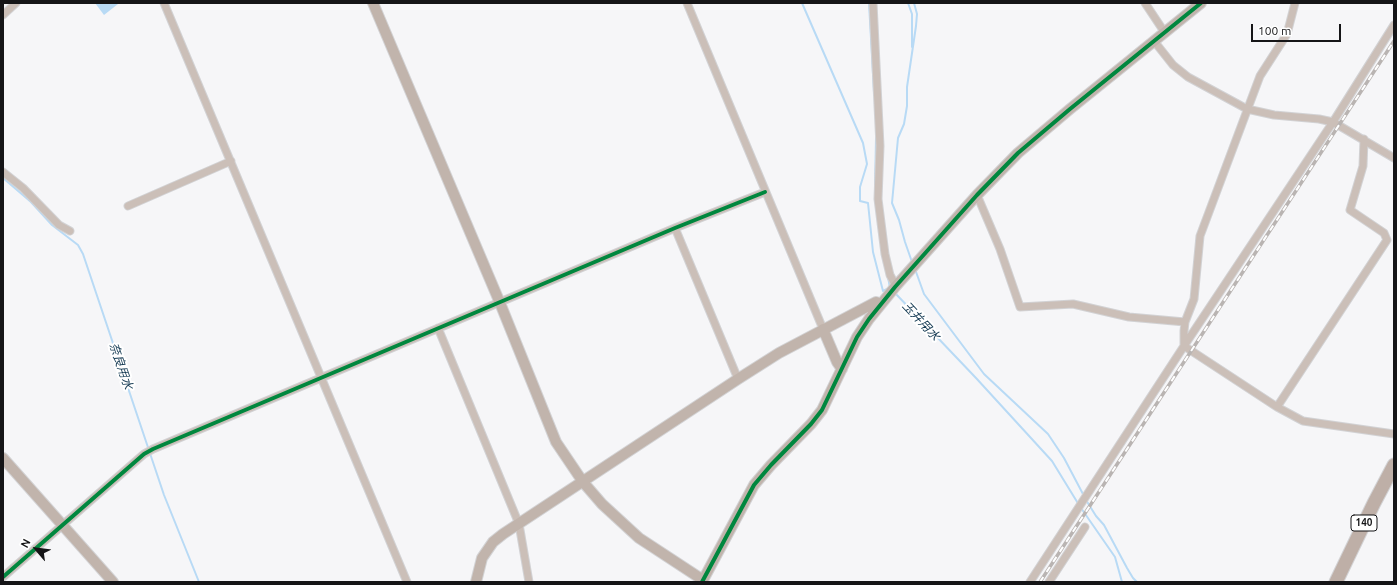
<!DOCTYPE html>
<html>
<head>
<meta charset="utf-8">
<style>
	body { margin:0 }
	#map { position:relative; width:1397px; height:585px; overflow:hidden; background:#f6f6f8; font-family:Ubuntu,sans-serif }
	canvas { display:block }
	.frame { position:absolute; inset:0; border:4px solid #151517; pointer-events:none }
	.north { position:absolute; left:16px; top:529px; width:40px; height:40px; -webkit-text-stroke:3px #fff; paint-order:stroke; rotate:298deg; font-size:11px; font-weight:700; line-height:16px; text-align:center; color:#151517 }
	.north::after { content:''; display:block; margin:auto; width:14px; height:18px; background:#151517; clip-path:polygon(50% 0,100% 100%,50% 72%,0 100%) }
	.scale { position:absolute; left:1251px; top:24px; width:90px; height:18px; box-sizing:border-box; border:2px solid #151517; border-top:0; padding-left:5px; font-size:12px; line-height:14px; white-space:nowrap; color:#151517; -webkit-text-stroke:3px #fff; paint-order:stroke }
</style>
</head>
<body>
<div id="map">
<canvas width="1397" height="585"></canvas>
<div class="frame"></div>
<div class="north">N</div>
<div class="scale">100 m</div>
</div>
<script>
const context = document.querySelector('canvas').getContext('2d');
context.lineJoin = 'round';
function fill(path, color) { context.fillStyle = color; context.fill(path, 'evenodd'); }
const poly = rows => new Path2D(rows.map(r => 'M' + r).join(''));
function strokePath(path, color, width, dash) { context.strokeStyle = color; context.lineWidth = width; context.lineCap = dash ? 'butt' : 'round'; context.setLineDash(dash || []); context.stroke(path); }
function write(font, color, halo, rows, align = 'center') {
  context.font = font + ' Ubuntu,"Noto Sans JP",sans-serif'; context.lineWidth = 4; context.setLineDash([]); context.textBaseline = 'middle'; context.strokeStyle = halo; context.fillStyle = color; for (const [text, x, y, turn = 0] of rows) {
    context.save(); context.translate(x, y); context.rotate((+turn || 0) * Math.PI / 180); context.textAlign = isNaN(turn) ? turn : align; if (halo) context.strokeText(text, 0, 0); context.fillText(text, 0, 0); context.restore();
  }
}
const water = poly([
	[95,3,117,3,118,4,104,15]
]);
const stream = poly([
	[802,3,863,143,867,164,860,187,860,201,868,203,873,252,883,291,889,288],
	[869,3,874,92],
	[908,3,912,14,912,47],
	[3,178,31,202,52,225,78,245,83,254,164,495,199,582],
	[875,188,876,138],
	[912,262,905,242,899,220,892,203,898,138,904,124,907,106,907,87,916,26,917,14,914,3],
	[915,269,924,294,984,374,1048,434,1064,458,1084,496],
	[888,277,890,288],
	[895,293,976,378,1052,461,1079,505],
	[1086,500,1096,516,1104,525,1127,568,1133,578,1137,582],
	[1081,508,1115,557,1122,582]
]);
const street = poly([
	[164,3,407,582],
	[687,3,823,329],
	[873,3,880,146,878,199,885,254,890,275,896,286],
	[1145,3,1165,33],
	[1295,3,1287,34,1260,76,1200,236,1194,299,1185,322,1184,331,1184,346,1277,407,1303,421,1394,434],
	[3,15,16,3],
	[1154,41,1173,65,1188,77,1247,109,1274,115,1319,119,1333,122,1394,158],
	[3,172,23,188,59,225,70,231],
	[977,195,1000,249,1020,307,1073,304,1129,317,1185,322],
	[128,206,231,161],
	[675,228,738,379],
	[438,328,519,524,529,582],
	[1277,407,1387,240,1384,233,1350,210,1363,166,1364,139],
	[3,577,144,454,153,449,675,228,765,192],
	[1030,582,1184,346,1333,122,1394,25],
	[1049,582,1085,527]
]);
const secondary = poly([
	[373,3,500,303,556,442,583,482,602,504,639,538,703,580],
	[823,329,837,362,842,369],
	[3,458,113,582],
	[476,582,482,558,493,542,503,534,738,379,779,353,876,302,881,304],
	[702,582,754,485,771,465,811,424,822,410,857,337,869,319,895,287,977,195,1018,153,1070,109,1201,3]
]);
const highway = poly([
	[1336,582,1374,503,1394,465]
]);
const rail = poly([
	[1040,582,1394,41]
]);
const cycleway = poly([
	[3,577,144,454,153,449,675,228,765,192],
	[702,582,754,485,771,465,811,424,822,410,857,337,869,319,895,287,977,195,1018,153,1070,109,1201,3]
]);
const shields = [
	[1364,523,26]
];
const shieldNames = [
	["140",1364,523]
];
const waterNames = [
	["玉井用水",921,321,47],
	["奈良用水",121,366,71]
];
fill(water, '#b8daf5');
strokePath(stream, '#b8daf5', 2);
strokePath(street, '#d2d2d4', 9);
strokePath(secondary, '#d2d2d4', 12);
strokePath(highway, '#d2d2d4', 15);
strokePath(street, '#cbbfb8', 7);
strokePath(secondary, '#c1b4ac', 10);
strokePath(highway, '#beafa7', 13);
strokePath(rail, '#b9b4b2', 3.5);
strokePath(rail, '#fff', 2, [6]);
strokePath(cycleway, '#00873e', 4);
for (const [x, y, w] of shields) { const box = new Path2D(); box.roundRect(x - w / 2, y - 8, w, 16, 3); context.fillStyle = '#fff'; context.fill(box); strokePath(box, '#151517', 1); }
write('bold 10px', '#151517', null, shieldNames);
write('italic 12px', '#163b54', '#fff', waterNames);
</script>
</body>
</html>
